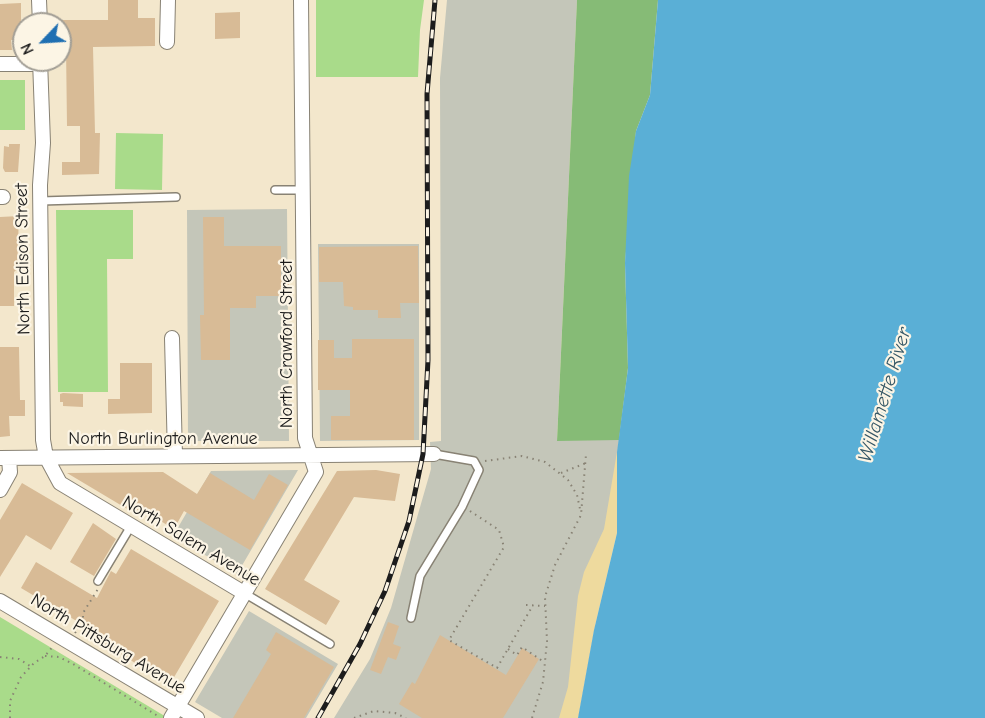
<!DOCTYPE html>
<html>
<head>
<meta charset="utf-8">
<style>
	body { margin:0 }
	#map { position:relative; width:985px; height:718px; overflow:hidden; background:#f3e7cc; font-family:"Comic Neue",sans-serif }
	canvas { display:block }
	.north { position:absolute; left:12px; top:12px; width:60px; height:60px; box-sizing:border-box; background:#fcf5e5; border:2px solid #a29e95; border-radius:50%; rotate:245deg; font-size:16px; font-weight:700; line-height:24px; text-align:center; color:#1c1c1c }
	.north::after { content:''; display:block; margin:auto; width:21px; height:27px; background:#1f6fb2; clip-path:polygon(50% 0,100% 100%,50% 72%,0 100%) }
</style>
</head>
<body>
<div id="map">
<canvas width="985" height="718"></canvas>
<div class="north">N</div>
</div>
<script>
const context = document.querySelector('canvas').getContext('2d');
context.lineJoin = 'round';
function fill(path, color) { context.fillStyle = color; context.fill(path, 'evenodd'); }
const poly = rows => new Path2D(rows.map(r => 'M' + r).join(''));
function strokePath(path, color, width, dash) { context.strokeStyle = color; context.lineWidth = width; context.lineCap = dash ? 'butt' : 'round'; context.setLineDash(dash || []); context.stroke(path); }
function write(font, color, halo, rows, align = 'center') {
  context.font = font + ' "Comic Neue",sans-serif'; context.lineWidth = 4.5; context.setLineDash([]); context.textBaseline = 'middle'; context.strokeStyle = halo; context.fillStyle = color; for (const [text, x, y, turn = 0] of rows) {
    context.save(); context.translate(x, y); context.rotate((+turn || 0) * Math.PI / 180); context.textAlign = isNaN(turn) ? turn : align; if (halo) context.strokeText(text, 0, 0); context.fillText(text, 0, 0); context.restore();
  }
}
const industrial = poly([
	[447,0,577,0,557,440,619,440,594,630,578,718,334,718,370,659,391,608,431,469,430,442,441,441,440,78],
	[287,209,289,441,188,441,187,210],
	[318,244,419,244,419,440,320,441],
	[298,470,237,574,173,536,211,471],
	[249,611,338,664,306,718,222,718,195,702]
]);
const green = poly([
	[316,0,424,0,420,30,418,77,316,77],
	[0,80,25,80,25,130,0,130],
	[116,133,163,134,162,190,115,189],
	[56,210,133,210,133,259,107,259,108,392,58,392],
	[0,617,168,718,0,718]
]);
const forest = poly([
	[577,0,658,0,650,95,636,131,625,263,628,368,619,440,557,441]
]);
const sand = poly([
	[617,452,617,533,594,630,578,718,559,718,568,687,578,596,584,572,604,529]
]);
const water = poly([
	[658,0,985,0,985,718,578,718,594,630,617,533,617,452,628,368,625,263,629,176,636,131,650,95]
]);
const building = poly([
	[108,0,138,0,138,18,155,18,155,46,93,47,95,133,100,133,99,174,62,175,62,162,80,162,80,126,67,126,66,46,60,46,60,20,108,20],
	[21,3,21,40,11,40,12,50,0,50,0,4],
	[240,12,240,38,215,39,215,13],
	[9,144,20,144,18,172,5,172,3,168,4,146,9,147],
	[19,216,17,269,14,272,14,306,0,306,0,217],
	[203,217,224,217,224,246,281,246,281,276,289,276,289,296,256,296,256,308,230,308,230,360,201,360,200,315,204,315],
	[418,246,419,303,400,303,401,318,378,318,378,310,353,310,353,307,344,306,343,282,319,282,319,247],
	[352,339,414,339,414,440,331,440,331,416,350,416,350,390,318,390,318,340,334,340,334,358,352,358],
	[0,347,19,347,20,400,25,400,25,416,9,416,10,436,0,437],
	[120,363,152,363,152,413,108,414,108,399,120,399],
	[63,393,83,394,83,407,63,406,63,402,60,402,60,394],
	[376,470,400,474,395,501,354,497,304,580,340,601,326,625,265,589,337,471],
	[163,472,197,494,210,473,254,500,269,474,288,485,250,550,184,511,174,529,142,510,139,516,67,473],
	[22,483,73,513,51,550,26,535,0,577,0,520],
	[93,523,116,539,94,576,70,562],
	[131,549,219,601,170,684,82,631,85,626,21,588,36,562,97,598,111,571,116,574],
	[388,622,399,626,393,644,401,647,396,660,388,657,381,674,370,670],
	[276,632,334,667,304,718,233,718,271,654,266,650],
	[440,635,506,675,522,648,539,659,503,718,422,718,399,704,412,682,415,684]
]);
const path = poly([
	[485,461,522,456,545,462,568,480,577,495,580,509],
	[561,473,586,463],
	[470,511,499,530,504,547,449,640,497,668,533,605],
	[526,605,545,606],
	[75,633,83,621,83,613,98,589],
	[508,649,517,655,522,647,544,662],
	[45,656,59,657,73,664,158,716],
	[0,657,19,659,30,666],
	[10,718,10,701,21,677,34,663,45,656,54,645],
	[354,718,374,711,395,713,406,718],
	[532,718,543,682,547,641,545,597,555,565,581,515,586,454]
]);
const lane = poly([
	[275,190,304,190],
	[41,201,176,197],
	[98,581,131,526],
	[244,593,330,644],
	[411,618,420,576,462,507,479,470,474,461,434,454]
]);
const street = poly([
	[39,0,40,24],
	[167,42,168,0],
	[40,60,43,143,40,185,43,440,46,457,60,483,244,593],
	[0,64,40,64],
	[0,197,3,197],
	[172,338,175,456],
	[0,458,434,454],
	[0,490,10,472,9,458],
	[0,601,197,718],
	[171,718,316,472,305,438,301,0]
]);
const rail = poly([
	[318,718,360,644,385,591,409,521,423,454,428,360,427,94,435,0]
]);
const streetNames = [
	["North Edison Street",23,259,-91],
	["North Crawford Street",287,344,-90],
	["North Burlington Avenue",163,439],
	["North Salem Avenue",191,541,31],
	["North Pittsburg Avenue",108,644,31]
];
const waterNames = [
	["Willamette River",885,395,-73]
];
fill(industrial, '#c4c6b9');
fill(green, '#a9db8a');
fill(forest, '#86bb76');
fill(sand, '#eeda9e');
fill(water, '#5aafd6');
fill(building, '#d8bb96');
strokePath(lane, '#888274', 10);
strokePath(street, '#888274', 16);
strokePath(path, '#888274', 2, [1.5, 4.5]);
strokePath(lane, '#fff', 7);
strokePath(street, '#fff', 14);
strokePath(rail, '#1c1c1c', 5);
strokePath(rail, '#fcf5e5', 3, [9]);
write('18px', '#1c1c1c', '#fcf5e5', streetNames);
write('italic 20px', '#355766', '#fcf5e5', waterNames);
</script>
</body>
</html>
